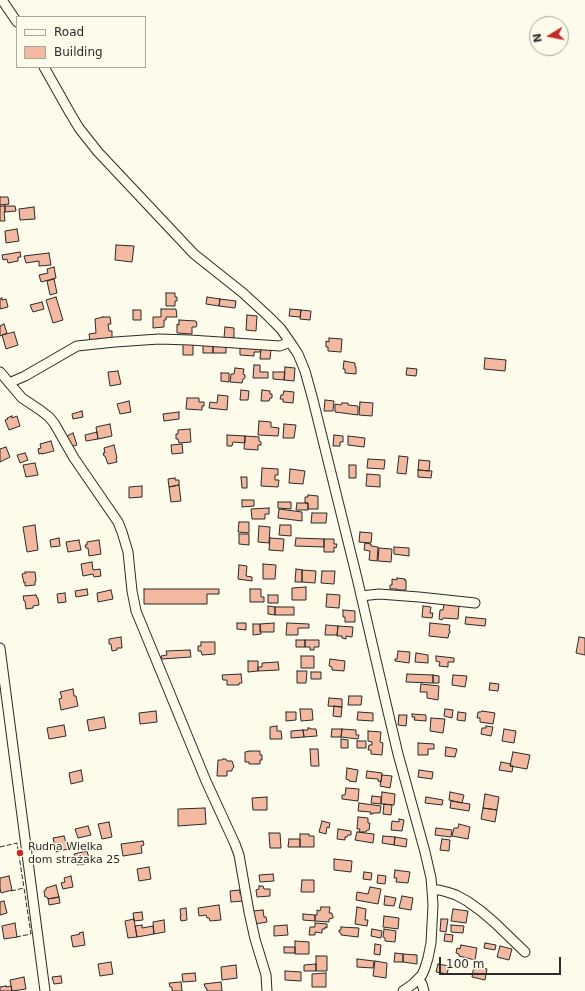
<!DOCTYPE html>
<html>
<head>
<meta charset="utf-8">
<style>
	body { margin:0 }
	#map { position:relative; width:585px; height:991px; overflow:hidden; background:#fdfbea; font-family:"DejaVu Sans",sans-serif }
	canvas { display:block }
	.legend { position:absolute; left:16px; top:16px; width:130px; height:52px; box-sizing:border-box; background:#fdfbea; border:1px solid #a9a89e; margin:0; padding:5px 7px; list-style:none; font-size:12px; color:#2b2b2b }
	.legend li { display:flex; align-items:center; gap:8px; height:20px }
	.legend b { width:20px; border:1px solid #a9a89e }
	.north { position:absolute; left:529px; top:16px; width:40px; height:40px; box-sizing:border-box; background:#fdfbea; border:1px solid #a9a89e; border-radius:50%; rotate:260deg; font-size:11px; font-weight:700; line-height:16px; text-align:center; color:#2b2b2b }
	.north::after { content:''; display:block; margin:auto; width:14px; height:18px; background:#c62828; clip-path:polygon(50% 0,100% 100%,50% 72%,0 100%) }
	.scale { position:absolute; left:439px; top:957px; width:122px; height:18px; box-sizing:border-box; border:2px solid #2b2b2b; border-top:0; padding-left:5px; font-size:12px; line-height:14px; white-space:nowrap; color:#2b2b2b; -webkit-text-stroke:3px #fdfbea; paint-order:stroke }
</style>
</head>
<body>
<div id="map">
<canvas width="585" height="991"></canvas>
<ul class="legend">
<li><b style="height:5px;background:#fdfbea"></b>Road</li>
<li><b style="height:11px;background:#f2b8a0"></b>Building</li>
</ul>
<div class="north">N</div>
<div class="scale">100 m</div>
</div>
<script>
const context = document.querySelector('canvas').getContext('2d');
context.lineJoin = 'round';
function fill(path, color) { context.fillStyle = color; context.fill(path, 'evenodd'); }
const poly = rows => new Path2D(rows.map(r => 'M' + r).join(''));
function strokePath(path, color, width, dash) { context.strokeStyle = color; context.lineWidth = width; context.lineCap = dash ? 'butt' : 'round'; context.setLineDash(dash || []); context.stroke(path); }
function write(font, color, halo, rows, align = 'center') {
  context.font = font + ' "DejaVu Sans",sans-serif'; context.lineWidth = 3; context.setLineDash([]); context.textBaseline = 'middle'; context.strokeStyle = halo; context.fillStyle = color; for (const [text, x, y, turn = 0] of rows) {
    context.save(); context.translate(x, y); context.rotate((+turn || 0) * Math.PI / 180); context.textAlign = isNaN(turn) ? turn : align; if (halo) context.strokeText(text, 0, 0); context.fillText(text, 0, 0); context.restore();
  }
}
const building = poly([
	[0,197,8,197,9,204,0,205,0,197],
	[0,206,5,206,5,212,4,212,5,221,0,221,0,206],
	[5,206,15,206,16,211,5,212,5,206],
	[34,207,35,219,20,220,19,209,34,207],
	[17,229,19,241,6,243,5,231,17,229],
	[116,245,134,246,132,262,115,260,116,245],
	[20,252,21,257,18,257,18,261,8,263,7,259,3,260,2,255,20,252],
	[49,253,51,265,39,266,39,261,26,263,24,256,49,253],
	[54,267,56,278,41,282,39,275,48,273,47,269,54,267],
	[54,279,57,293,50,295,47,281,54,279],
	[166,293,175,293,175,297,177,297,177,301,175,301,175,306,166,306,166,293],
	[56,297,63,320,53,323,46,300,56,297],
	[207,297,220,299,219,306,206,304,207,297],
	[2,298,2,300,6,299,8,307,0,309,0,299,2,298],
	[220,299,236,301,235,308,219,306,220,299],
	[42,302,44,309,33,312,30,305,42,302],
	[161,309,176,309,177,317,166,317,166,320,164,320,164,327,153,328,153,317,161,317,161,309],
	[290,309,301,310,300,317,289,316,290,309],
	[133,310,141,310,141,320,133,320,133,310],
	[301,310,311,311,310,320,300,319,301,310],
	[247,315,257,316,256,331,246,330,247,315],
	[103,317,110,317,111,324,108,324,109,331,112,331,112,338,97,339,97,340,90,341,89,334,96,333,95,319,103,317],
	[179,320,196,321,197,325,196,327,192,327,192,334,177,333,177,324,179,325,179,320],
	[4,324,7,333,0,336,0,326,4,324],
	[225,327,234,328,234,338,224,338,225,327],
	[14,332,18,345,6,349,2,335,14,332],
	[329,338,342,339,341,352,328,351,328,347,326,347,326,341,329,342,329,338],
	[193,343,193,355,183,355,183,344,193,343],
	[203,344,213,345,213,353,203,353,203,344],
	[213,345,226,345,226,353,213,353,213,345],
	[240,348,261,349,260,352,254,352,254,356,240,355,240,348],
	[261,349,271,349,270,359,260,359,261,349],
	[485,358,506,360,505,371,484,369,485,358],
	[344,361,355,363,355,367,356,367,356,374,345,373,345,369,343,369,344,361],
	[254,365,260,365,260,372,268,372,268,378,253,378,254,365],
	[285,367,295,368,294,381,284,380,285,367],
	[235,368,244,369,243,374,245,375,245,378,243,379,242,383,230,382,231,374,234,374,235,368],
	[407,368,417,369,416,376,406,375,407,368],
	[118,371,121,384,110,386,108,372,118,371],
	[273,372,285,372,284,380,273,379,273,372],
	[221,373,229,373,229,382,221,381,221,373],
	[241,390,249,391,248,400,240,400,241,390],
	[262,390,270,391,270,394,272,394,272,398,270,398,269,401,261,401,262,390],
	[284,391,294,392,293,403,283,402,283,399,280,399,281,395,283,395,284,391],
	[218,395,228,396,227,410,209,408,210,402,217,403,218,395],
	[187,398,199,398,199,402,204,402,204,406,202,406,202,410,186,409,187,398],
	[325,400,334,401,333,411,324,411,325,400],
	[129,401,131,412,120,414,117,404,129,401],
	[360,402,373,403,372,416,359,415,360,402],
	[342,403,348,403,348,405,358,406,358,415,335,412,335,404,341,405,342,403],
	[82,411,83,417,73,419,72,414,82,411],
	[179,412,179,419,164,421,163,414,179,412],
	[12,416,12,418,17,416,20,426,9,430,5,420,8,419,7,418,12,416],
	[259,421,271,422,271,427,279,428,278,436,258,435,259,421],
	[110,424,112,436,98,439,96,427,110,424],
	[284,424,296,425,294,438,283,438,284,424],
	[190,429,191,442,179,443,178,439,176,439,176,434,178,434,178,430,190,429],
	[97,432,98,439,86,441,85,435,97,432],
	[73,433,77,445,70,447,67,436,73,433],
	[227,435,245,436,245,443,233,442,232,446,227,446,227,435],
	[334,435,343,436,343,442,340,442,340,446,333,446,334,435],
	[245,436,259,437,259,441,261,442,261,445,258,445,258,450,244,449,245,436],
	[348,436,365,438,364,447,348,445,348,436],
	[51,441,54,451,42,454,42,453,39,454,38,449,41,448,40,444,51,441],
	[182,444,183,453,172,454,171,445,182,444],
	[114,445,117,458,116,458,117,462,108,464,105,456,104,456,103,453,105,453,104,448,114,445],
	[6,447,10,457,0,462,0,449,6,447],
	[25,453,28,460,20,463,17,455,25,453],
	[399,456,408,457,406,474,397,473,399,456],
	[368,459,385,460,384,469,367,468,368,459],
	[419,460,430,461,429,471,418,470,419,460],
	[35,463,38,475,26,477,23,465,35,463],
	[349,465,356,465,356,478,349,478,349,465],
	[262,468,278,469,278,475,275,475,275,480,279,480,278,487,261,486,262,468],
	[290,469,305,471,303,484,289,483,290,469],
	[418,470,432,471,431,478,418,477,418,470],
	[367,474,380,475,380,487,366,486,367,474],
	[241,477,247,477,247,488,242,488,241,477],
	[175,478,175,480,179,480,179,485,169,487,168,479,175,478],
	[179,485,181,501,171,502,169,487,179,485],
	[142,486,142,497,129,498,129,487,142,486],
	[308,495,318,496,318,509,308,509,308,503,305,503,305,497,308,497,308,495],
	[242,500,254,500,254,506,242,507,242,500],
	[278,502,291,502,291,509,278,508,278,502],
	[297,503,308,503,308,510,296,510,297,503],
	[269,508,269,514,265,514,265,519,252,519,251,509,269,508],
	[279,509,302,512,302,521,278,518,279,509],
	[312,513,327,513,326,523,311,523,312,513],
	[239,522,249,522,249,533,238,532,239,522],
	[35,525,38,550,27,552,23,527,35,525],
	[280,525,291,525,291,536,279,535,280,525],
	[259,526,270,527,269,543,258,542,259,526],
	[360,532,372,533,371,543,359,542,360,532],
	[239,534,249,534,249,545,239,544,239,534],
	[59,538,60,546,51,547,50,540,59,538],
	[270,538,284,539,283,551,269,550,270,538],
	[296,538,324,539,324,547,295,546,296,538],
	[324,539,334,539,334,544,337,544,336,548,334,547,334,552,324,552,324,539],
	[79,540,81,550,68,552,66,542,79,540],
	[99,540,101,554,89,556,88,548,86,548,85,545,87,545,87,542,99,540],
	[365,543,371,544,371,546,378,547,377,561,369,560,370,551,364,550,365,543],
	[394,547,409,548,409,556,394,554,394,547],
	[379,548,392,549,391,562,378,561,379,548],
	[92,562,93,570,100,569,101,576,94,577,93,574,83,576,81,564,92,562],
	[263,564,276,565,275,579,263,579,263,564],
	[239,565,247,566,246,576,252,577,252,581,238,579,239,565],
	[296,569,302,570,302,582,295,582,296,569],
	[302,570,316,571,315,583,302,582,302,570],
	[322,571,335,571,334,584,321,583,322,571],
	[25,572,35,572,36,581,35,581,35,585,25,586,25,582,24,583,22,574,26,573,25,572],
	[397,578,405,579,404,580,406,580,406,590,397,590,397,589,390,589,390,585,392,585,392,579,397,580,397,578],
	[306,587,306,600,292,600,292,588,306,587],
	[87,589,88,595,76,597,75,591,87,589],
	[144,589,219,589,219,594,207,594,207,604,144,604,144,589],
	[250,589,261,589,261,597,264,597,264,602,250,602,250,589],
	[111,590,113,599,98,602,97,593,111,590],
	[65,593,66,602,58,603,57,594,65,593],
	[327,594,340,595,339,608,326,607,327,594],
	[36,595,37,598,38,598,39,605,33,606,33,608,26,609,25,601,24,601,23,596,36,595],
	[268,595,278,595,278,603,268,603,268,595],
	[444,604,459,606,458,619,443,618,442,620,439,619,440,610,443,610,444,604],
	[268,606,275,607,275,615,268,614,268,606],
	[423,606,431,607,430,613,433,613,432,618,422,617,423,606],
	[275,607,294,607,294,615,275,615,275,607],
	[343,610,355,611,355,622,345,622,345,617,343,617,343,610],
	[466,617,486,619,485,626,465,624,466,617],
	[237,623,246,623,246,630,237,629,237,623],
	[274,623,274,632,260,632,260,624,274,623],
	[287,623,309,624,309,628,298,628,298,635,286,635,287,623],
	[430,623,450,625,449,631,450,631,450,633,449,633,448,638,429,636,430,623],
	[253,624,260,624,261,634,253,635,253,624],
	[326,625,338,626,337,635,325,635,326,625],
	[338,626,353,627,352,637,346,636,346,639,342,638,342,636,337,636,338,626],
	[121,637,122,648,117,648,117,650,112,651,111,644,109,644,109,639,121,637],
	[579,637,585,638,585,655,576,653,579,637],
	[296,640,305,640,305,647,296,647,296,640],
	[305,640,319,640,319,647,314,647,314,650,310,650,310,647,305,647,305,640],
	[201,642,215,642,215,654,202,655,201,651,198,651,198,646,201,646,201,642],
	[190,650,191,657,162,659,161,656,167,655,166,651,190,650],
	[398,651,410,652,409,663,395,661,395,659,397,659,398,651],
	[416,653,428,655,428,663,415,662,416,653],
	[301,656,314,656,314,668,301,668,301,656],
	[436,656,454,658,454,662,448,662,448,667,439,666,440,662,436,661,436,656],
	[330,659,345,661,344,671,332,670,332,667,329,666,330,659],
	[248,661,258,661,258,671,248,672,248,661],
	[278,662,279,670,258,671,258,667,262,667,262,663,278,662],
	[297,671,307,671,306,683,297,683,297,671],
	[311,672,321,672,321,679,311,679,311,672],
	[241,674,242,683,239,683,239,685,227,685,227,680,223,680,222,675,241,674],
	[407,674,433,675,433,683,406,682,407,674],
	[433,675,439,676,439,683,433,683,433,675],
	[453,675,467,676,465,687,452,685,453,675],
	[490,683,499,684,498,691,489,690,490,683],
	[421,684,439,686,438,700,427,698,427,692,420,692,421,684],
	[73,689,74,696,76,696,78,706,61,710,59,699,62,698,60,692,73,689],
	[349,696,362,696,361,705,348,705,349,696],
	[329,698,342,699,342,707,328,706,329,698],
	[334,706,342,707,341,717,333,716,334,706],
	[300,709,312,709,313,720,301,721,300,709],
	[445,709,453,710,452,718,444,716,445,709],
	[156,711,157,722,140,724,139,713,156,711],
	[482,711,495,713,493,724,480,722,480,718,477,718,478,712,481,712,482,711],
	[286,712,296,712,296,720,286,721,286,712],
	[358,712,373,713,373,721,357,720,358,712],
	[458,712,466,713,465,721,457,720,458,712],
	[412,714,426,715,426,721,414,720,415,717,412,717,412,714],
	[399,715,407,715,406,726,398,725,399,715],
	[104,717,106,728,89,731,87,720,104,717],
	[431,718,445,719,443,733,430,731,431,718],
	[64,725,66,736,49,739,47,728,64,725],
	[277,726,277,731,281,731,282,739,270,739,270,727,277,726],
	[486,726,493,727,491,736,481,734,482,728,486,728,486,726],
	[308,728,310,728,311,729,316,729,317,736,304,737,303,730,308,730,308,728],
	[332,729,342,729,341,737,331,737,332,729],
	[342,729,356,730,356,735,359,735,358,739,341,737,342,729],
	[504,729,516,731,514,743,502,741,504,729],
	[303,730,304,737,291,738,291,731,303,730],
	[368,731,381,732,380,742,383,743,382,755,371,754,371,750,368,750,369,745,372,745,372,742,368,741,368,731],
	[341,739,348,740,348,748,341,748,341,739],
	[357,741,366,741,366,748,357,748,357,741],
	[418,743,434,744,434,749,428,749,428,755,418,755,418,743],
	[446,747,457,749,455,757,445,756,446,747],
	[310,749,318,749,319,766,311,766,310,749],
	[250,751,260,751,260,755,262,755,262,760,260,760,260,764,249,764,249,762,245,762,245,752,250,751],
	[513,752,530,755,527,769,510,766,513,752],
	[223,759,226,759,227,761,232,761,234,767,232,769,232,771,227,771,227,776,217,776,218,760,222,760,223,759],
	[501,762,511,764,510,766,513,766,512,772,499,770,501,762],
	[347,768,358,770,356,782,349,781,349,780,346,779,347,768],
	[81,770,83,781,71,784,69,773,81,770],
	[419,770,433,772,432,779,418,777,419,770],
	[367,771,382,773,381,782,378,781,378,779,366,778,367,771],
	[382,775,392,776,390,788,380,786,382,775],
	[346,788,359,789,358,801,342,799,342,795,345,795,346,788],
	[382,792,395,794,394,805,381,804,382,792],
	[450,792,464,795,462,803,449,800,450,792],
	[485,794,499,797,497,810,483,808,485,794],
	[372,796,381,797,381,804,371,803,372,796],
	[267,797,267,810,253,810,252,798,267,797],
	[426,797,443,800,442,805,425,803,426,797],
	[451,801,470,804,469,811,450,808,451,801],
	[359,803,381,806,380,813,373,813,373,814,370,814,371,812,358,811,359,803],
	[384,804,392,805,391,815,383,814,384,804],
	[205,808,206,824,178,826,178,809,205,808],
	[483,808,497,810,495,822,481,819,483,808],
	[358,817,368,818,368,823,370,823,369,830,367,830,366,832,359,832,360,829,357,829,358,817],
	[399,819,404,820,402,831,391,830,392,821,399,822,399,819],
	[322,821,330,823,329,828,327,827,326,834,319,832,322,821],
	[109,822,112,837,102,839,98,824,109,822],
	[459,824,470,827,468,839,452,836,454,828,458,828,459,824],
	[88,826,91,835,78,838,75,829,88,826],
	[436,828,452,830,451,837,435,835,436,828],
	[338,829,351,831,351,835,348,835,347,837,345,837,345,840,337,839,338,829],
	[357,832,374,834,373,843,355,840,357,832],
	[269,833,280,833,281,848,270,848,269,833],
	[300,834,309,834,309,836,314,836,314,847,300,847,300,834],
	[64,836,68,849,56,852,53,838,64,836],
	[383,836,395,837,394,845,382,843,383,836],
	[395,837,407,839,406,847,394,845,395,837],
	[289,839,300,839,300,847,288,847,289,839],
	[442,839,450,840,449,851,440,850,442,839],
	[143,841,144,845,141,846,142,853,123,856,121,844,143,841],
	[87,851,90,862,81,865,81,864,77,865,74,854,87,851],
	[334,859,352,861,351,872,334,870,334,859],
	[149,867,151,879,139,881,137,869,149,867],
	[395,870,410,872,408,883,396,882,397,878,394,878,395,870],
	[364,872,372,873,371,880,363,879,364,872],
	[273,874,274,881,260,882,259,875,273,874],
	[378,875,386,876,385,884,377,883,378,875],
	[9,876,12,890,1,893,0,888,0,878,9,876],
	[71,876,73,887,63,889,61,883,65,882,64,878,71,876],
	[302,880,314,880,314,892,301,892,302,880],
	[56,885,59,897,48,899,47,897,45,897,44,891,46,890,46,888,56,885],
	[259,886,263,886,264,889,270,889,270,896,257,897,256,890,259,889,259,886],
	[370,887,381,889,378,904,356,900,357,892,368,894,370,887],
	[240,890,240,894,244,894,244,901,231,902,230,891,240,890],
	[385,896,396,898,394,906,384,905,385,896],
	[402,896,413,898,411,910,399,908,402,896],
	[59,897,60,903,49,905,48,899,59,897],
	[4,901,7,913,0,915,0,902,4,901],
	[219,905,221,920,210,921,209,918,207,918,206,915,199,916,198,908,219,905],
	[321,907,330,907,329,913,332,913,332,915,333,916,333,918,329,919,329,922,315,921,315,915,317,915,317,910,320,911,321,907],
	[357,907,366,909,365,920,368,920,367,926,355,924,357,907],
	[186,908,187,920,181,921,180,916,181,916,180,909,186,908],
	[453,909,468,911,466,923,451,921,453,909],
	[263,910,264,917,266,917,267,922,255,924,253,911,263,910],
	[142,912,143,920,134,921,133,913,142,912],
	[303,914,315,915,315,921,303,920,303,914],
	[384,916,399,918,398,929,383,927,384,916],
	[134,919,137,937,128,938,125,921,134,919],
	[441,919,448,919,446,932,440,931,441,919],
	[164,920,165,932,154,934,153,922,164,920],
	[15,923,17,937,4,939,2,926,15,923],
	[315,923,327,924,327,928,325,927,325,929,322,929,322,933,315,932,315,935,309,935,310,927,315,927,315,923],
	[142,925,142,928,153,926,154,934,137,937,135,926,142,925],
	[287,925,288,935,274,936,274,926,287,925],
	[451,925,464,926,463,933,451,932,451,925],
	[341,927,359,928,358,937,341,935,341,933,339,932,339,930,341,930,341,927],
	[372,929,382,931,381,938,371,936,372,929],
	[384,929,396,931,395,942,385,941,385,938,383,937,384,929],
	[83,932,85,945,73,947,71,936,80,934,79,933,83,932],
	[445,934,453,935,452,942,444,941,445,934],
	[295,941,309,942,309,954,295,954,295,941],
	[485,943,496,945,495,950,484,948,485,943],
	[375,944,381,945,380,955,374,954,375,944],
	[461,945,477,948,475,960,459,956,459,954,456,953,457,948,460,949,461,945],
	[500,946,512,949,509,960,497,957,500,946],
	[284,947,295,947,295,953,284,953,284,947],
	[395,953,403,954,403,962,394,962,395,953],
	[403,954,417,955,417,964,403,962,403,954],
	[316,956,327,956,327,971,316,971,316,956],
	[357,959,374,961,373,968,357,967,357,959],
	[375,961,387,963,386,978,373,976,375,961],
	[111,962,113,974,100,976,98,964,111,962],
	[316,964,316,971,304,971,304,965,316,964],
	[438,964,449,966,447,974,436,972,438,964],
	[236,965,237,978,222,980,221,967,236,965],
	[474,966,487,969,485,980,472,977,474,966],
	[285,971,301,972,301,981,285,980,285,971],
	[195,973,196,981,183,982,182,974,195,973],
	[326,973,326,987,312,987,312,974,326,973],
	[61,976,62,983,54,984,52,977,61,976],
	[24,977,26,989,12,991,10,980,24,977],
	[181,982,182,991,172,991,172,987,170,987,169,983,181,982],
	[221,982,222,991,207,991,207,989,206,989,206,987,205,987,204,984,221,982],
	[6,986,6,987,11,986,12,991,0,991,0,987,6,986]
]);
const minor = poly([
	[2,0,17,22],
	[44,67,70,113,79,128,98,152,194,254,243,293,268,316,281,329,290,342,298,354,305,371,313,400,357,578,385,699,398,754,425,852,431,878,432,890,433,905,431,943,428,958,425,968,422,975,413,984,403,991],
	[0,372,22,398,40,410,49,417,54,423,74,458,118,522,122,532,128,552,132,591,136,611,206,781,235,844,239,855,249,912,255,939,266,975,267,991],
	[9,383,25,376,77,346,115,342,159,339,190,340,280,346,290,342],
	[361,596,379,594,419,597,475,603],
	[0,648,45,991],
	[432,890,439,890,447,892,456,895,467,901,481,911,495,923,525,952],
	[418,979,422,984,424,991]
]);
const fence = poly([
	[0,847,17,843,24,888],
	[11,891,24,888,31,934,16,937]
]);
const markers = [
	[20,853,4,"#c62828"]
];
const poiNames = [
	["Rudna Wielka",28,847],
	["dom strażaka 25",28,860]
];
fill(building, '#f2b8a0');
strokePath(building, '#2b2b2b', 1);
strokePath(minor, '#2b2b2b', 11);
strokePath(minor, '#fdfbea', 9);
strokePath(fence, '#2b2b2b', 1, [5, 2]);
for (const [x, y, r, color] of markers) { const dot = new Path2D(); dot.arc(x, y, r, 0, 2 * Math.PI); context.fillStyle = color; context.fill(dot); strokePath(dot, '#fdfbea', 1.5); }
write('11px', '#2b2b2b', '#fdfbea', poiNames, 'left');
</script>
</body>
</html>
